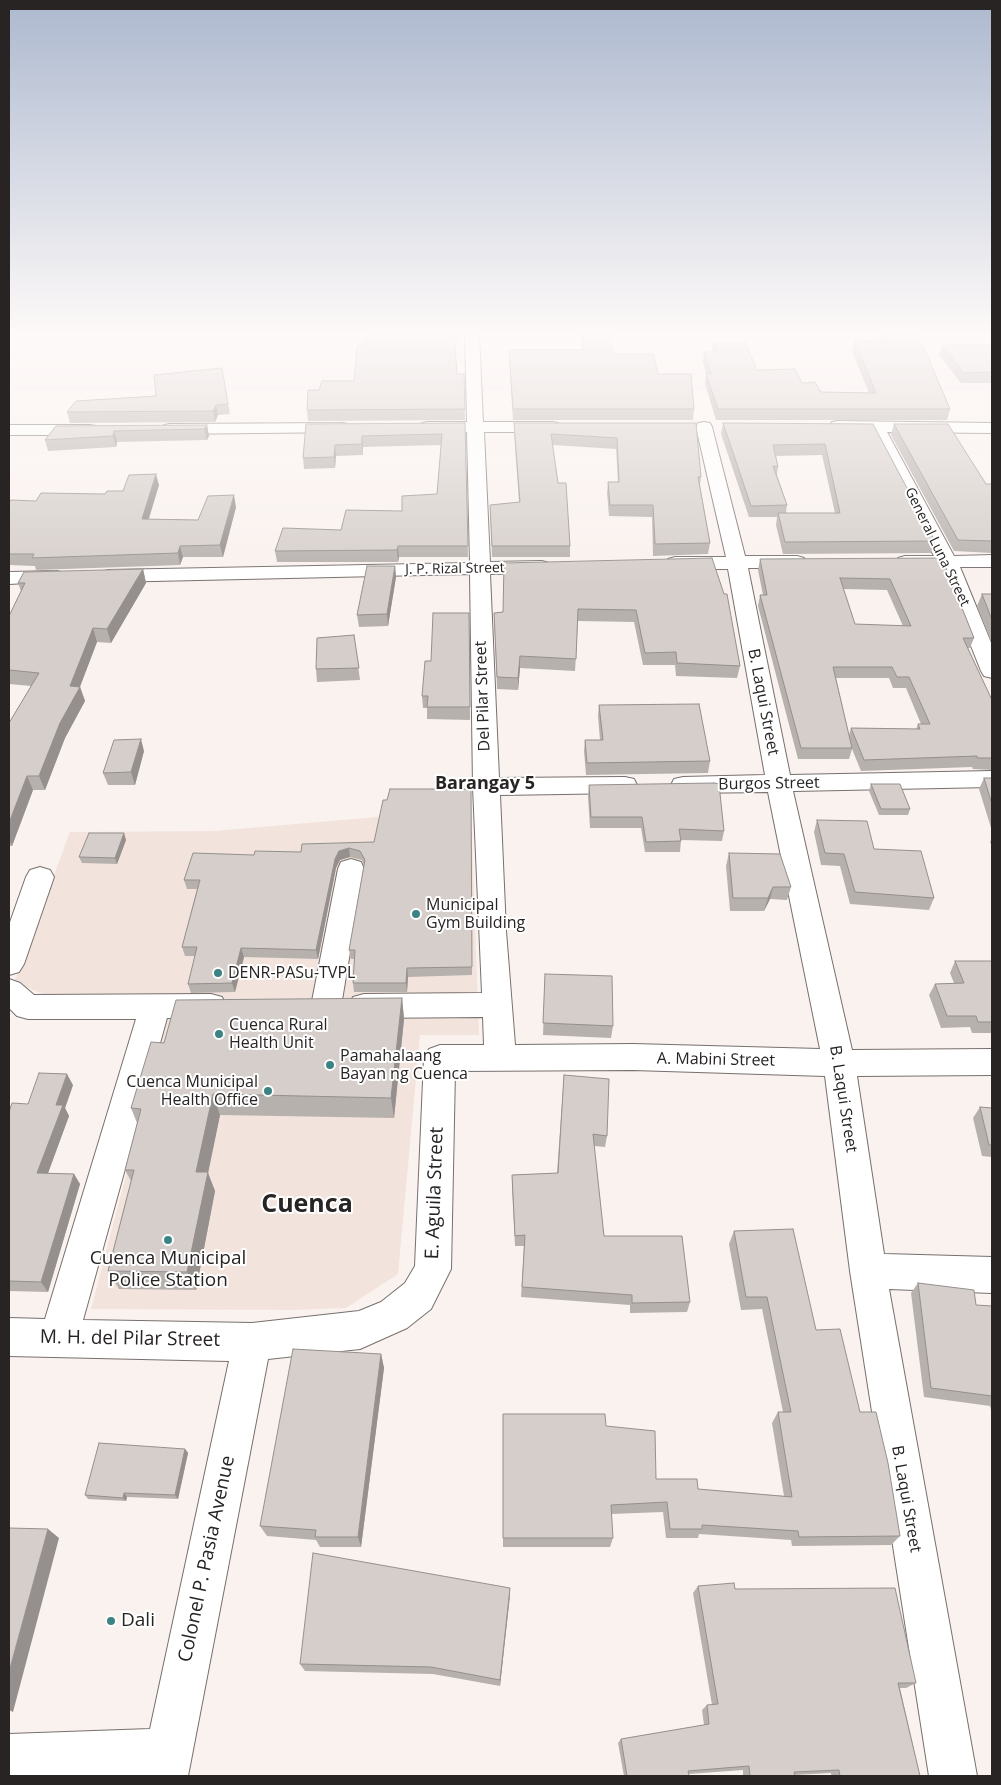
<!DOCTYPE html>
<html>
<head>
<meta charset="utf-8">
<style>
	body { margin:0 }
	#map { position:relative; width:1001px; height:1785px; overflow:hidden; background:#faf2ef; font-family:"Open Sans",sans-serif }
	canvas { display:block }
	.frame { position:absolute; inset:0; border:10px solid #272423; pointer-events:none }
</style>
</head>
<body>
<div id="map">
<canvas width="1001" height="1785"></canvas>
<div class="frame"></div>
</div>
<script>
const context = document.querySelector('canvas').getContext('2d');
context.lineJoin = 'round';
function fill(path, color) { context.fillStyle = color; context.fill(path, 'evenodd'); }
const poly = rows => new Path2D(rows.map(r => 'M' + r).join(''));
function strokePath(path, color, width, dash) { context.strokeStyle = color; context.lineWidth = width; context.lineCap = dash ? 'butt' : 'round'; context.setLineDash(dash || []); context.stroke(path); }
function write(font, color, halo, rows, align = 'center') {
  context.font = font + ' "Open Sans",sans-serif'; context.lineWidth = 4; context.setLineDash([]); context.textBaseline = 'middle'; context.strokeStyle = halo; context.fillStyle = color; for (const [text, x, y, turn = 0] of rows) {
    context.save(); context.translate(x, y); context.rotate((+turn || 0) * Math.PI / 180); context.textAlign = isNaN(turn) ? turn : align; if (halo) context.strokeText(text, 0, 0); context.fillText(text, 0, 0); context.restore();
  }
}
const built = poly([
	[471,809,479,1035,420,1035,398,1274,346,1308,294,1310,91,1309,172,999,57,1000,14,982,70,832,214,831]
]);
const minor = poly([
	[465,334,479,334,483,422,552,422,558,423,560,427,558,431,552,432,484,432,490,562,542,561,549,563,552,567,549,571,542,573,490,574,499,778,625,777,634,779,637,785,634,791,625,793,500,795,506,931,515,1045,633,1044,820,1049,768,792,683,793,674,791,671,785,674,779,683,777,765,775,728,569,675,569,668,567,665,563,668,559,675,557,726,557,696,427,698,423,704,422,710,423,712,427,745,556,797,556,804,558,807,562,804,566,797,568,748,568,790,775,992,771,992,787,793,791,852,1050,992,1049,992,1075,857,1076,884,1254,992,1257,992,1293,889,1289,977,1776,929,1776,850,1271,825,1076,633,1070,455,1071,451,1269,431,1309,407,1328,360,1349,268,1359,188,1776,9,1776,9,1734,150,1729,229,1361,9,1356,9,1318,45,1319,136,1019,28,1019,17,1016,9,1008,9,979,20,983,34,995,211,994,222,997,226,1006,222,1015,211,1018,167,1018,83,1320,252,1323,359,1311,381,1302,405,1283,415,1266,424,1058,429,1049,440,1045,484,1045,483,1017,364,1018,353,1015,349,1006,353,997,364,994,482,993,473,787,470,574,108,582,101,580,98,576,101,572,108,570,470,563,467,432,428,432,422,431,420,427,422,423,428,422,467,422,465,334],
	[838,421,992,423,992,433,887,432,954,556,992,555,992,567,960,567,992,645,992,678,984,676,981,671,940,568,905,568,898,566,895,562,898,558,905,556,934,556,870,431,832,430,830,426,832,422,838,421],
	[342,423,348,424,350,428,348,432,170,434,164,433,162,429,164,425,170,424,342,423],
	[9,425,90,425,96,426,98,430,96,434,90,435,9,435,9,425],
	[57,571,64,573,67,577,64,581,9,584,9,572,57,571],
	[351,859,361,862,364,869,341,1006,337,1015,326,1018,315,1015,311,1006,338,869,341,862,351,859],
	[40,867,50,870,54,877,24,964,19,972,9,975,9,925,26,877,30,870,40,867]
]);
const wall = poly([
	[368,334,458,334,458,340,455,340,457,374,464,374,465,420,308,421,307,410,354,381,362,345],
	[582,334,613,354,658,374,694,409,693,420,513,420,509,360,509,350,582,350,581,344],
	[879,334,915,334,950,409,947,420,716,420,705,384,706,374,703,362,704,352,712,352,713,343,757,370,802,383,821,392,869,393,852,351,855,341,881,342,879,337],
	[992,344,992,383,961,383,939,355,942,345],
	[224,379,230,414,218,415,215,422,70,423,67,412,156,396],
	[465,423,468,557,399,557,398,562,277,562,275,551,402,511,437,494,441,445,363,447,363,455,336,456,335,468,304,469,303,458,306,424],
	[514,423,696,423,701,477,700,485,710,543,708,554,653,556,652,517,609,516,607,493,608,482,618,482,616,449,552,445,558,483,570,546,570,557,492,557,490,505,519,502,514,434],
	[723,423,873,424,935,541,931,553,783,554,776,525,777,517,749,517,721,434],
	[822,455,835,513,786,513,787,505,777,475,778,467,776,456],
	[894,424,986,484,992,484,992,553,954,551,891,435],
	[207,425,209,436,207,440,117,442,116,447,48,451,45,440,56,426],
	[159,485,149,519,198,520,236,507,223,557,183,557,180,565,36,570,35,566,9,565,9,503,36,501,105,494],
	[712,558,740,666,737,678,676,676,675,665,643,665,634,622,578,621,575,671,520,668,518,690,497,689,494,613,503,612],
	[942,558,974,638,970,648,968,648,992,700,992,770,973,769,972,767,861,771,852,749,849,759,798,759,758,606,760,595,763,595,758,570,760,559],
	[843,589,887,590,903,626,855,624],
	[836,678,889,678,893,688,906,688,921,724,918,724,916,729,851,728,849,735],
	[395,566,396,577,388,626,359,627,357,615],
	[143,569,146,583,111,643,97,642,80,687,85,701,65,738,45,790,33,790,12,846,9,846,9,723,31,686,9,684,9,616,21,591,18,583],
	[982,594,992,594,992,644,977,606],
	[469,613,470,720,427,719,427,708,423,708,422,696,431,661],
	[354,635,360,680,317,682,316,669],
	[599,705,710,761,708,773,586,775,584,751,585,740,600,740,598,716],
	[144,751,135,785,108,785,103,773],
	[984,778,992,778,992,831,979,789],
	[871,784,910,809,908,815,879,815,869,791],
	[589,785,724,831,722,841,681,840,680,852,645,852,641,828,590,828,588,796],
	[471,789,472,975,408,977,407,992,354,992,353,983,355,959,351,959,349,950,364,865,362,860,350,857,340,860,336,868,318,959,244,957,235,992,191,993,188,984,195,956,185,956,182,947,197,889,187,889,184,880,254,855,301,852,374,842,387,800],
	[817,820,874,849,934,898,929,910,850,904,840,866,821,865,814,832],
	[124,833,126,840,117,864,82,863,79,857],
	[992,838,992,847,990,842],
	[729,853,791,887,787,900,770,899,764,911,730,911,726,866],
	[955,961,992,961,992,1033,972,1033,970,1027,941,1028,929,995,935,984,954,983,950,973],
	[545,974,613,1026,611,1038,543,1035],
	[402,998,404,1019,394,1118,220,1115,208,1173,215,1191,196,1290,119,1289,108,1271,131,1181,125,1170,137,1123,131,1108,164,1043],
	[564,1075,607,1136,605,1147,594,1146,604,1236,690,1302,687,1312,630,1313,630,1305,521,1297,524,1246,515,1246,512,1186,512,1175,557,1173],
	[73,1085,65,1108,69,1116,48,1173,74,1174,80,1184,48,1292,9,1291,9,1112],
	[980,1107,992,1108,992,1157,982,1156,973,1118],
	[734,1231,816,1330,860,1412,900,1536,891,1545,792,1546,791,1540,699,1534,698,1538,666,1538,663,1512,611,1514,613,1538,610,1547,503,1547,503,1414,606,1426,656,1479,698,1489,784,1496,772,1423,778,1412,783,1412,762,1309,741,1310,729,1244],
	[918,1283,976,1305,992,1306,992,1414,990,1406,924,1397,911,1293],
	[381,1354,384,1368,361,1547,320,1547,316,1540,267,1536,260,1526],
	[185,1449,188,1453,178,1499,127,1497,126,1501,88,1499,85,1495],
	[698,1586,735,1589,916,1683,906,1688,900,1688,920,1776,831,1776,831,1773,795,1775,795,1776,743,1776,743,1770,689,1774,689,1776,624,1776,618,1743,621,1739,704,1725,702,1710,707,1705,712,1705,693,1593],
	[510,1588,500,1686,433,1674,305,1671,300,1664]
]);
const shadedWall = poly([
	[216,405,218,415,215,422,213,411],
	[207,425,209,436,207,440,204,429],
	[114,431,117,442,116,447,113,436],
	[362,436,363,447,363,455,362,444],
	[335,445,336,456,335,468,334,457],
	[156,474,159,485,145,530,142,519],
	[234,495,236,507,223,557,220,545],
	[180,546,183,557,180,565,178,553],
	[398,546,399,557,398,562,397,550],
	[395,566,396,577,388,626,387,614],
	[143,569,146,583,111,643,107,629],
	[93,628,97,642,79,689,80,687,85,701,65,738,45,790,39,776,70,686],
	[520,656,520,668,518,690,518,678],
	[141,739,144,751,135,785,131,772],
	[27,776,33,790,12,846,9,839,9,823],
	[124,833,126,840,117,864,115,858],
	[349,848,350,857,340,860,336,868,318,959,316,950,335,859,339,851],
	[773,887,770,899,764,911,768,898],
	[241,948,244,957,235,992,232,983],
	[407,968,408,977,407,992,406,983],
	[402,998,404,1019,394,1118,391,1098],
	[67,1074,73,1085,65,1108,69,1116,44,1184,37,1173,56,1105],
	[213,1094,220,1115,208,1173,215,1191,196,1290,187,1272,196,1172],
	[74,1174,80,1184,48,1292,41,1282],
	[381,1354,384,1368,361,1547,358,1537],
	[185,1449,188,1453,178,1499,175,1495],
	[124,1493,127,1497,126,1501,123,1498],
	[48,1529,59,1538,13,1712,9,1710,9,1672],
	[510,1588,510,1596,500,1686,500,1680]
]);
const building = poly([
	[368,334,454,334,457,374,464,374,465,409,307,410,308,390,319,390,322,381,354,381,357,346,362,345,368,334],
	[582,334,609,334,613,354,653,354,658,374,691,374,694,409,513,409,509,350,584,350,582,334],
	[885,334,915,334,924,348,950,409,718,409,706,374,711,374,704,352,717,352,713,343,745,342,757,370,795,369,802,383,815,382,821,392,876,393,855,341,890,342,885,334],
	[992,344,992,372,964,373,942,345,992,344],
	[222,368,228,404,216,405,213,411,67,412,76,401,156,396,154,375,222,368],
	[465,423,468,546,398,546,397,550,275,551,283,528,341,530,346,510,402,511,402,496,437,494,442,434,362,436,362,444,335,445,334,457,303,458,306,424,465,423],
	[514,423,696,423,701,477,698,477,710,543,655,544,653,505,610,505,608,482,619,482,617,438,551,434,558,483,566,483,570,546,492,546,490,505,520,502,514,423],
	[723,423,873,424,935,541,785,542,778,513,840,513,825,444,773,445,778,467,773,466,787,505,751,506,723,423],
	[894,424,948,424,986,484,992,484,992,541,958,540,894,424],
	[207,425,204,429,114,431,113,436,45,440,56,426,207,425],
	[156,474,142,519,198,520,208,496,234,495,220,545,180,546,178,553,32,558,34,554,9,554,9,503,11,500,36,501,41,493,105,494,107,491,123,491,129,475,156,474],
	[712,558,724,594,727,594,740,666,677,663,676,652,645,653,636,610,578,609,576,659,520,656,518,678,497,677,494,613,503,612,504,563,712,558],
	[942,558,974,638,963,638,992,700,992,758,977,758,977,756,864,760,851,728,920,729,918,724,930,724,909,677,897,677,892,667,833,667,852,748,801,748,760,595,767,595,760,559,942,558],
	[840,578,890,579,911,626,855,624,840,578],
	[367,566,395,566,387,614,357,615,367,566],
	[143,569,107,629,93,628,70,686,80,687,60,723,39,776,27,776,9,823,9,723,39,673,9,670,9,616,25,583,18,583,24,572,143,569],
	[982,594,992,594,992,620,982,594],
	[433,613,469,613,470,707,427,707,428,696,422,696,425,661,431,661,433,613],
	[354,635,359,668,316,669,317,638,354,635],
	[699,704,710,761,587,763,585,740,603,740,599,705,699,704],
	[141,739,131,772,103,773,114,740,141,739],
	[984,778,992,778,992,804,984,778],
	[714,783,719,784,724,831,679,829,681,841,646,842,642,817,591,817,589,785,714,783],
	[871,784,900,784,910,809,881,809,871,784],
	[390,789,471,789,472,967,407,968,406,983,353,983,355,950,349,950,365,860,360,851,349,848,339,851,335,859,316,950,241,948,232,983,188,984,197,947,182,947,200,880,184,880,193,853,254,855,255,851,301,852,302,844,374,842,383,800,387,800,390,789],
	[817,820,867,821,874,849,921,851,934,898,855,892,844,854,825,853,817,820],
	[89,833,124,833,115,858,79,857,89,833],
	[729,853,780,854,791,887,773,887,768,898,733,898,729,853],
	[955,961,992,961,992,1022,978,1022,976,1016,947,1016,935,984,964,983,955,961],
	[545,974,612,976,613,1026,543,1023,545,974],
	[402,998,391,1098,213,1094,196,1172,208,1172,187,1272,108,1271,134,1170,125,1170,141,1109,131,1108,151,1042,164,1043,176,1000,402,998],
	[39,1073,67,1074,56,1105,63,1105,37,1173,74,1174,41,1282,9,1281,9,1112,12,1103,28,1104,39,1073],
	[564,1075,609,1079,607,1136,593,1134,604,1236,682,1236,690,1302,632,1303,632,1295,522,1287,525,1235,515,1236,512,1175,558,1173,564,1075],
	[980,1107,992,1108,992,1145,989,1145,980,1107],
	[793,1229,816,1330,840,1329,860,1412,876,1412,888,1463,900,1536,799,1537,798,1531,702,1525,702,1529,670,1529,667,1502,611,1505,613,1538,503,1538,503,1414,605,1414,606,1426,655,1431,656,1479,697,1479,698,1489,792,1497,778,1412,791,1412,767,1297,746,1297,734,1231,793,1229],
	[918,1283,974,1290,976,1305,992,1306,992,1396,931,1388,918,1283],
	[293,1349,381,1354,358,1537,315,1537,316,1530,260,1526,293,1349],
	[99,1443,185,1449,175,1495,124,1493,123,1498,85,1495,99,1443],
	[9,1528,48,1529,9,1672,9,1528],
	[313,1553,510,1588,500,1680,431,1667,300,1664,313,1553],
	[734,1583,735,1589,895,1588,916,1683,898,1683,920,1776,840,1776,839,1770,794,1772,795,1776,750,1776,749,1766,688,1771,689,1776,627,1776,621,1739,709,1724,707,1705,718,1704,698,1586,734,1583]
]);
const markers = [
	[416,914,5,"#3c8483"],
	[218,973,5,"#3c8483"],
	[219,1034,5,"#3c8483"],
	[330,1065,5,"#3c8483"],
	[268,1091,5,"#3c8483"],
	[168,1240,5,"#3c8483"],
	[111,1621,5,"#3c8483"]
];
const farStreetnames = [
	["General Luna Street",937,547,64],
	["J. P. Rizal Street",455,569,-1]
];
const streetNames = [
	["Del Pilar Street",483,696,-92],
	["B. Laqui Street",763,702,79],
	["Burgos Street",769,784,-1],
	["A. Mabini Street",716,1060,1],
	["B. Laqui Street",843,1099,81],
	["B. Laqui Street",906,1499,80]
];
const poiNames = [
	["Municipal",426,905],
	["Gym Building",426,923],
	["DENR-PASu-TVPL",228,973],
	["Cuenca Rural",229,1025],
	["Health Unit",229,1043],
	["Pamahalaang",340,1056],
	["Bayan ng Cuenca",340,1074],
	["Cuenca Municipal",258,1082,"right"],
	["Health Office",258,1100,"right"]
];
const neighbourhoodNames = [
	["Barangay 5",485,784]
];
const nearStreetnames = [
	["E. Aguila Street",435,1193,-88],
	["M. H. del Pilar Street",130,1339,1],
	["Colonel P. Pasia Avenue",207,1559,-78]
];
const nearPoinames = [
	["Cuenca Municipal",168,1259],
	["Police Station",168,1281],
	["Dali",121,1621,"left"]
];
const nearDistrictnames = [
	["Cuenca",307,1205]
];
fill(built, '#f3e3dd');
strokePath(minor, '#77706d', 2);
fill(minor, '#fff');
fill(wall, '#b7b1ae');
fill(shadedWall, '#95908d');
fill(building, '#d5ceca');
strokePath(building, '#95908d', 1);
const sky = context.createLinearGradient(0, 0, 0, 584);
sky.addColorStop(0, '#adb9cf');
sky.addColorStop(0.57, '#fdf9f8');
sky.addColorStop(1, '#fdf9f800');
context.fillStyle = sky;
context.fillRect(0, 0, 1001, 584);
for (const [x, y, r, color] of markers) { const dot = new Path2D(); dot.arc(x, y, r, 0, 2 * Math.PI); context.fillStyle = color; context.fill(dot); strokePath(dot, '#fff', 2); }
write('14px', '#272423', '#fff', farStreetnames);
write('16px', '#272423', '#fff', streetNames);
write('16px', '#272423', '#fff', poiNames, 'left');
write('bold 18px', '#272423', '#fff', neighbourhoodNames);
write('19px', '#272423', '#fff', nearStreetnames);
write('19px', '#272423', '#fff', nearPoinames);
write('bold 25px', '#272423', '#fff', nearDistrictnames);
</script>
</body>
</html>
